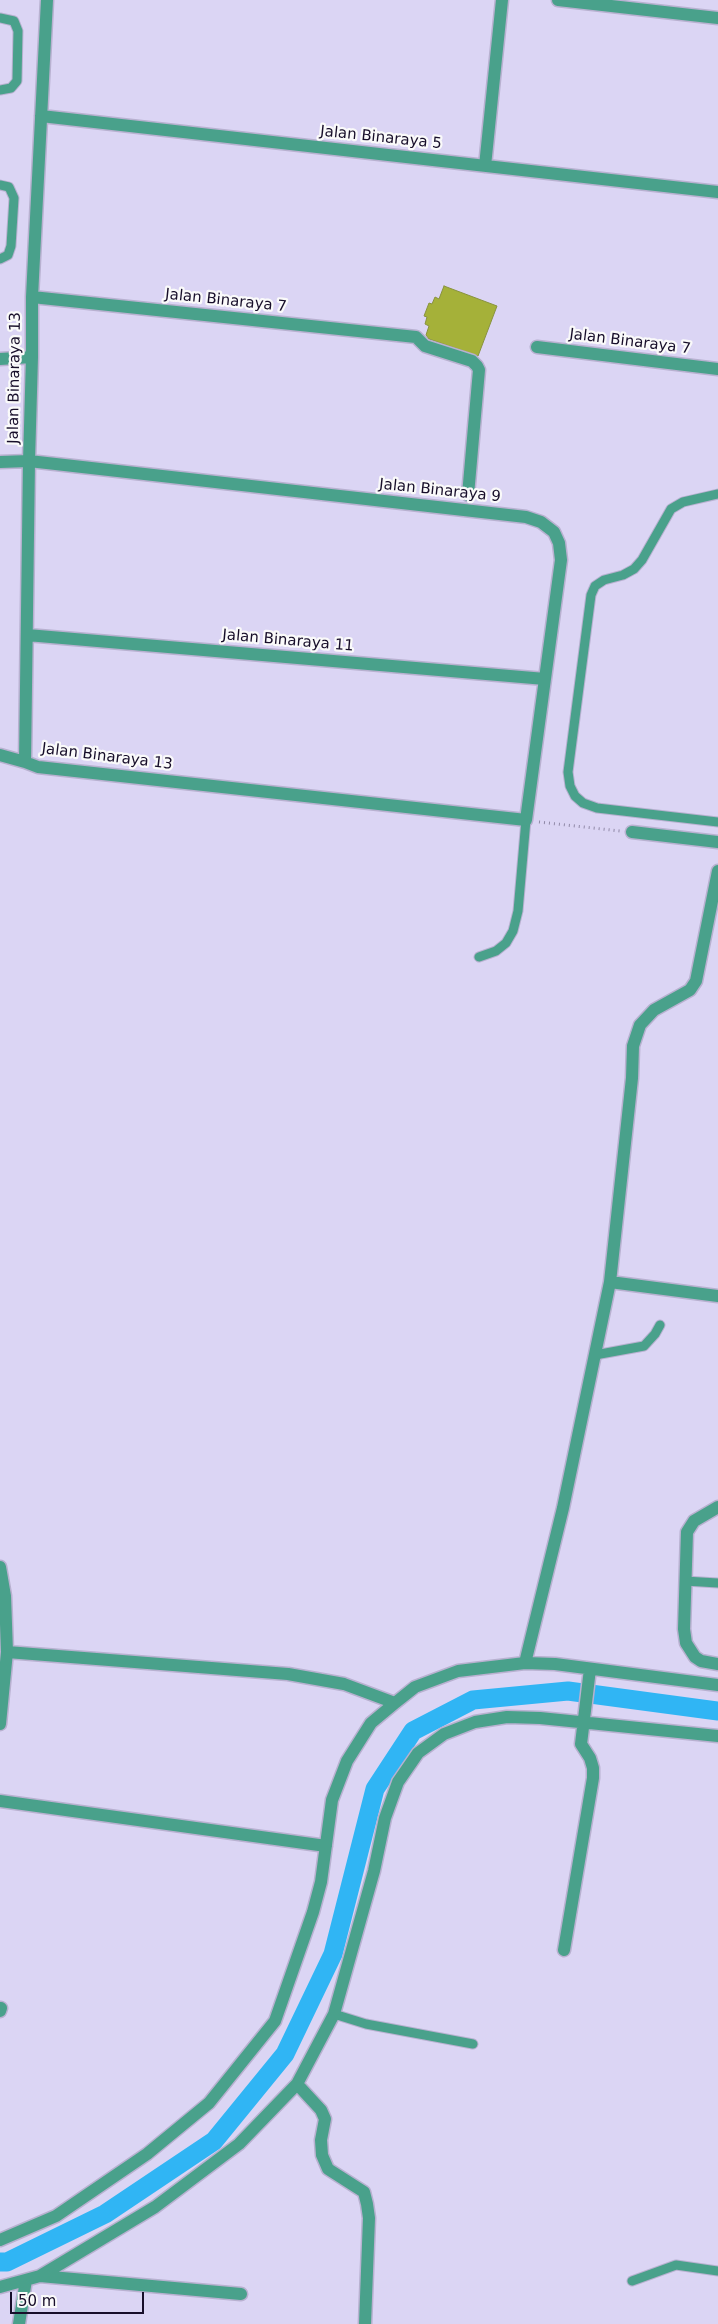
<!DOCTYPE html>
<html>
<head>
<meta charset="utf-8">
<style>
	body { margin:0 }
	#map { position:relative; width:718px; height:2324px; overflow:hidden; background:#dbd5f4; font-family:"DejaVu Sans",sans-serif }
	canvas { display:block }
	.scale { position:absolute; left:10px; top:2292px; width:134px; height:22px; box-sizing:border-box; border:2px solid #170e2a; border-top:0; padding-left:6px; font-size:15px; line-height:18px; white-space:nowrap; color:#170e2a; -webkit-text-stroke:4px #fafafa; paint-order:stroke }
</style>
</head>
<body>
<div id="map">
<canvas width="718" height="2324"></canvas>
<div class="scale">50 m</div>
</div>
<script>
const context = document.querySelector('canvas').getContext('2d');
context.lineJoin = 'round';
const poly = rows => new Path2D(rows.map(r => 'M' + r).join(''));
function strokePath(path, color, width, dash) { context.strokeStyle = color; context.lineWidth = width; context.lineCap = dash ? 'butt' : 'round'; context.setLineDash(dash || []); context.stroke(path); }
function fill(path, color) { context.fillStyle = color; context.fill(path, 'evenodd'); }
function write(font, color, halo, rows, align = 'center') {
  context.font = font + ' "DejaVu Sans",sans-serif'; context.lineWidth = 4.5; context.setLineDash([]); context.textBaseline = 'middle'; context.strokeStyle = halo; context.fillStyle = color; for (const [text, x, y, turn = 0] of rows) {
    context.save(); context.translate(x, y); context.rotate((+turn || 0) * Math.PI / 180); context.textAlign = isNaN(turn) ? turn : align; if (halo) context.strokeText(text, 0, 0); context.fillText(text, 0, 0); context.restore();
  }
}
const canal = poly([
	[0,2262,7,2262,105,2214,214,2141,285,2054,333,1954,375,1789,413,1731,473,1700,568,1691,718,1711]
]);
const building = poly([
	[444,286,497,306,478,356,429,339,426,335,429,326,425,324,427,317,424,316,429,303,432,304,435,297,439,299,444,286]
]);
const path = poly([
	[539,822,620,831]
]);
const lane = poly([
	[0,18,14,21,18,31,17,81,11,88,0,90],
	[0,185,9,187,14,198,11,246,8,255,0,259],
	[718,494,683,502,671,509,642,560,634,569,623,575,604,580,595,586,591,595,568,772,570,786,575,796,583,803,597,808,718,822],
	[479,957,496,951,506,943,513,931,518,911,526,820],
	[595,1355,644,1346,655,1334,660,1325],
	[685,1581,718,1583],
	[334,2014,366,2024,473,2044],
	[632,2281,676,2265,718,2271]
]);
const street = poly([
	[558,0,718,18],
	[41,116,718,192],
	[485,166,502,0],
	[32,297,416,337,425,346,472,361,477,366,479,370,468,495],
	[537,347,718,369],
	[0,359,32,357],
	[0,462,29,461,526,517,541,522,554,532,559,543,561,560,526,820,38,767,25,762,29,461,32,357,32,297,47,0],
	[27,635,545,679],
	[0,755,25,762],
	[632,832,718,842],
	[610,1282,718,1296],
	[718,1507,694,1521,687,1532,684,1629,686,1643,695,1657,701,1661,718,1664],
	[0,1567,5,1596,7,1652,0,1724],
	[7,1652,288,1674,344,1684,395,1703],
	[525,1663,563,1508,610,1282,632,1078,633,1046,640,1025,654,1010,690,990,696,981,718,871],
	[0,1801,326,1846],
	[564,1950,593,1778,593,1768,590,1758,581,1744,590,1669],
	[0,2011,1,2008],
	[297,2084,321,2110,325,2119,321,2140,322,2155,328,2169,364,2192,367,2204,369,2218,365,2324],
	[0,2240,56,2216,147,2154,209,2103,275,2021,313,1912,321,1882,332,1800,347,1761,371,1723,395,1703,415,1687,458,1671,525,1663,555,1664,718,1685],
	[40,2276,241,2294],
	[0,2287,40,2276,155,2207,239,2144,297,2084,334,2014,374,1871,385,1818,398,1782,418,1753,444,1734,475,1722,507,1717,540,1718,718,1736],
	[19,2324,26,2280]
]);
const streetNames = [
	["Jalan Binaraya 5",381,138,6],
	["Jalan Binaraya 7",226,301,6],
	["Jalan Binaraya 7",630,342,7],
	["Jalan Binaraya 13",15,378,-89],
	["Jalan Binaraya 9",440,491,6],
	["Jalan Binaraya 11",288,641,5],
	["Jalan Binaraya 13",107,757,7]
];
strokePath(canal, '#30b5f4', 19);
fill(building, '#a5b139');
strokePath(building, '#88923e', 1);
strokePath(lane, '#b8b1d0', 11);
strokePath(street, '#b8b1d0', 15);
strokePath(path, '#9089a7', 3, [1, 4]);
strokePath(lane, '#49a18b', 9);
strokePath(street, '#49a18b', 12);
write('15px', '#170e2a', '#fafafa', streetNames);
</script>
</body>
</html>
